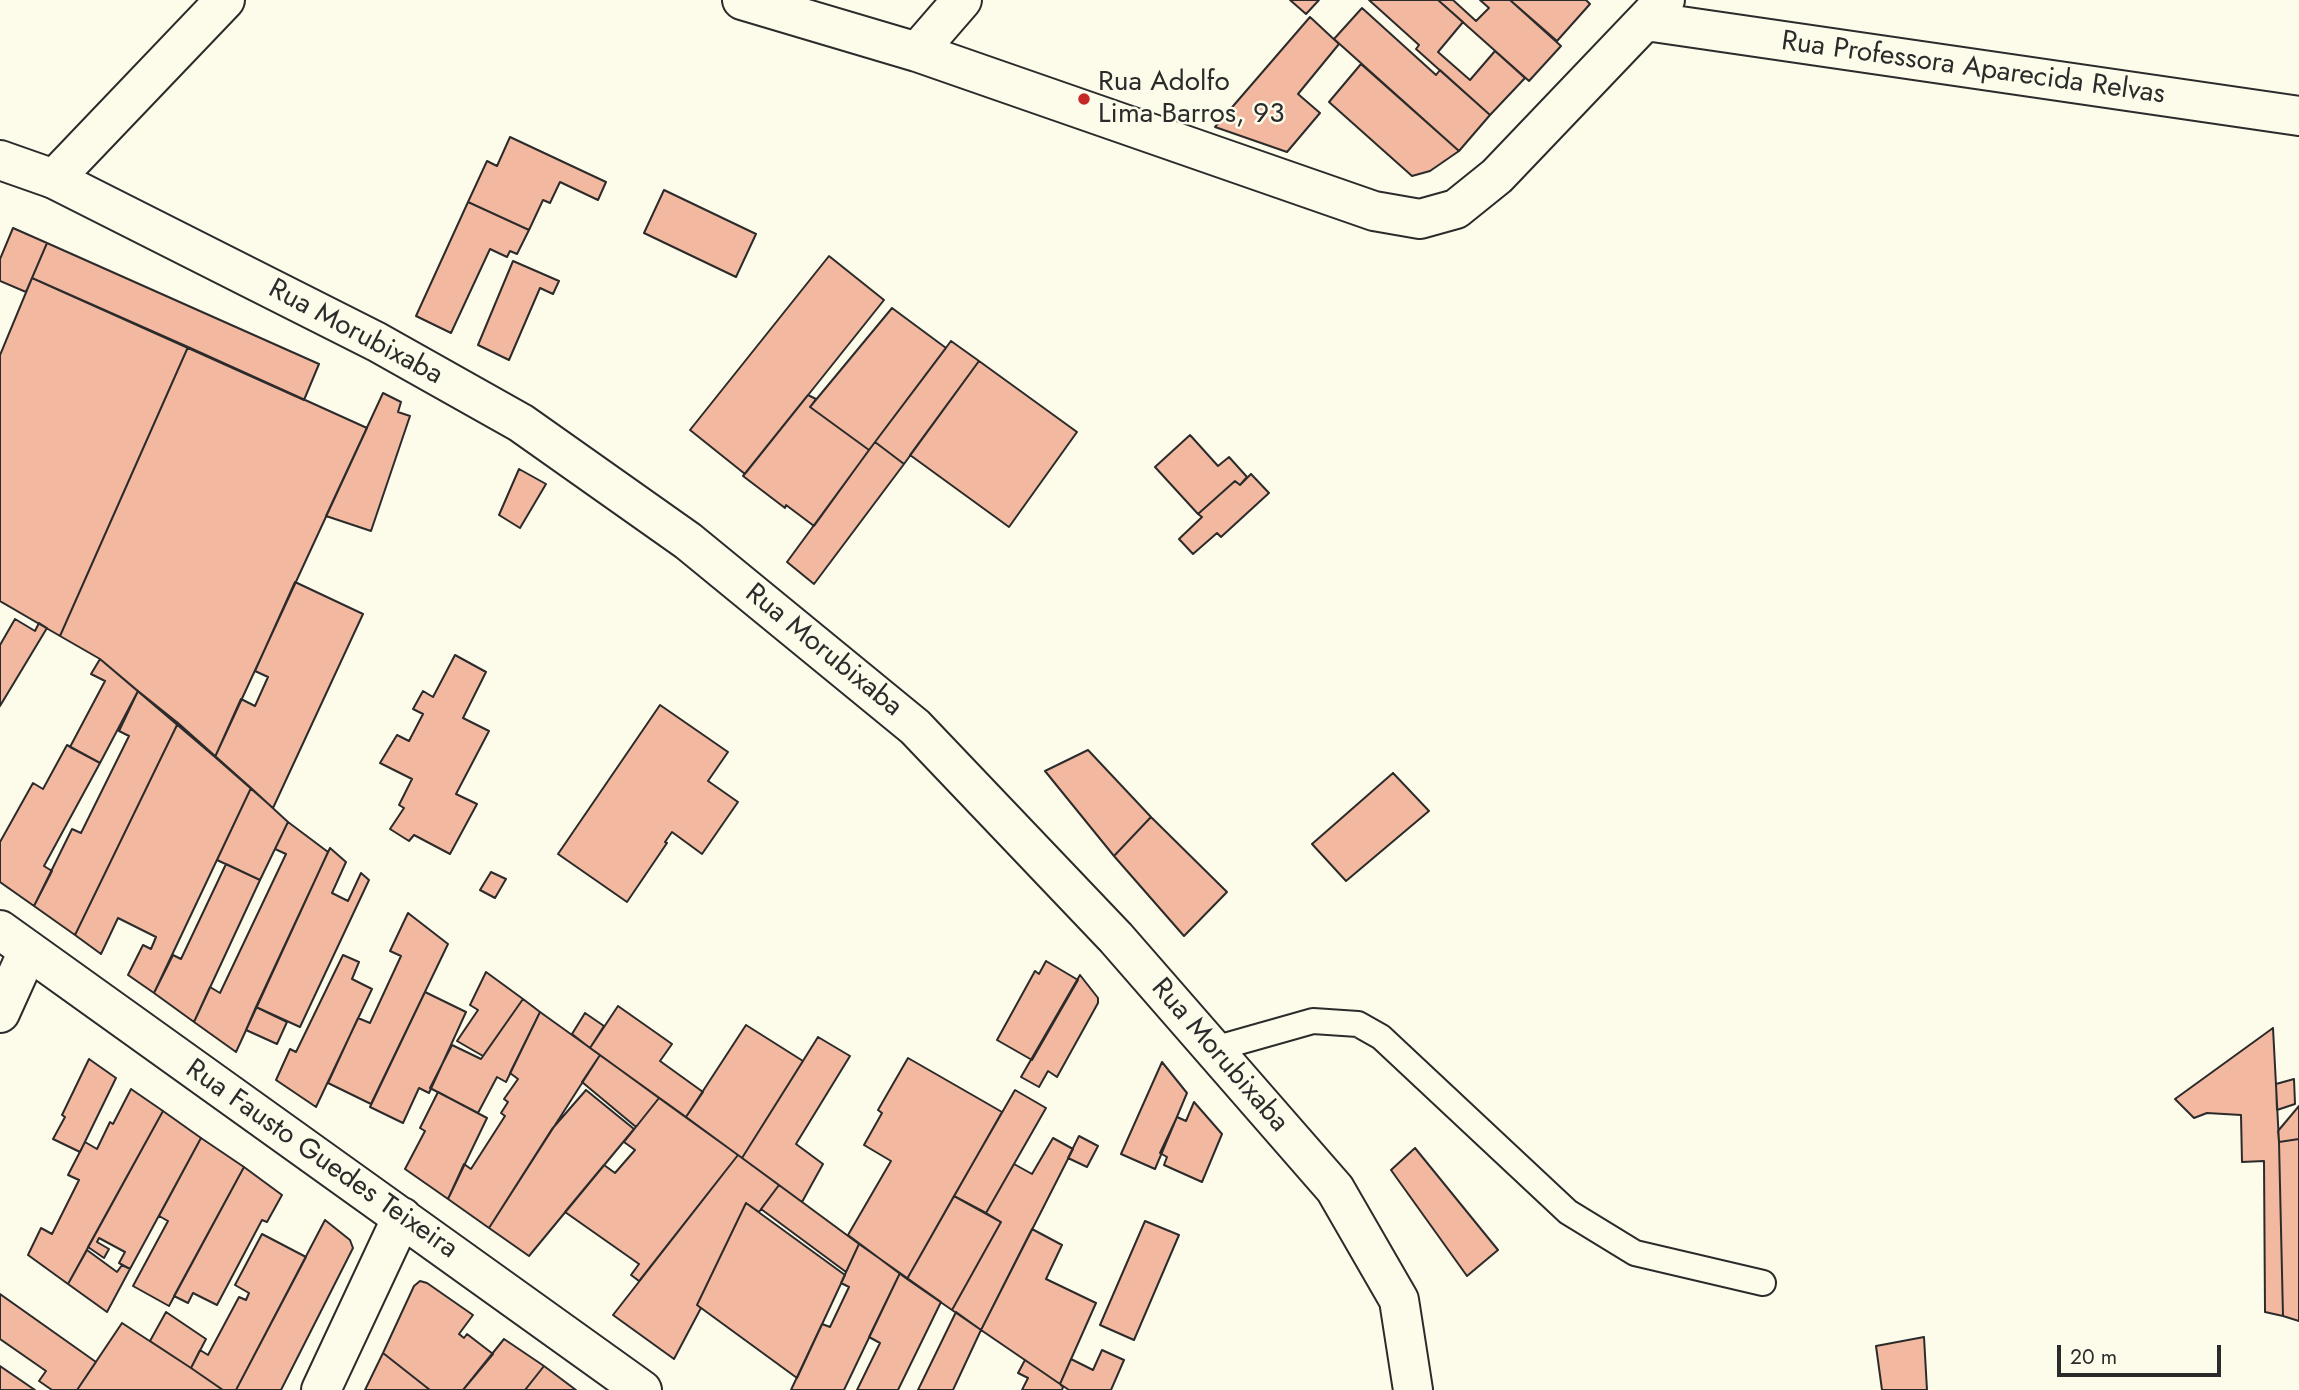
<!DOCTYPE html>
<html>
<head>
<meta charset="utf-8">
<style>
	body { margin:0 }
	#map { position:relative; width:2299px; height:1390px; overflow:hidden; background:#fdfbea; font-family:Jost,sans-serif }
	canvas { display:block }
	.scale { position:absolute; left:2057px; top:1345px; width:164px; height:32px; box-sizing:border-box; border:4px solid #2b2b2b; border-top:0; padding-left:9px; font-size:21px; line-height:24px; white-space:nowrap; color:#2b2b2b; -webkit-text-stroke:5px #fdfbea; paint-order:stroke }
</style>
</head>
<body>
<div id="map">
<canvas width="2299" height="1390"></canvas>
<div class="scale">20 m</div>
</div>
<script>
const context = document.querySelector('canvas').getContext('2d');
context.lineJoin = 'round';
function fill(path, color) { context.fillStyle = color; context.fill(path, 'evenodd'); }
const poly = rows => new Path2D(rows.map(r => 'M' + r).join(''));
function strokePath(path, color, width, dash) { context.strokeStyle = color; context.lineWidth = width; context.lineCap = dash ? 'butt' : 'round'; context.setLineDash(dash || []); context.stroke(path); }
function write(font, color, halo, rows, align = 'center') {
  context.font = font + ' Jost,sans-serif'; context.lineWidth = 5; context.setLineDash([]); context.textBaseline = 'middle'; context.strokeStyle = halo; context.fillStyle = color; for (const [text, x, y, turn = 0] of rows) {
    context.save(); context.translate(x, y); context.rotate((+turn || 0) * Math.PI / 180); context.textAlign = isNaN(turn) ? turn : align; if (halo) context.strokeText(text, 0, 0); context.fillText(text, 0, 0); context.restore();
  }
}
const building = poly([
	[1290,0,1319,0,1306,14,1290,0],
	[1369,0,1438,0,1463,22,1438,52,1470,80,1495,51,1525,78,1490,115,1416,49,1419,45,1369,0],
	[1438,0,1453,0,1476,21,1489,8,1480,0,1510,0,1561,46,1529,81,1438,0],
	[1510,0,1586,0,1590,4,1557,41,1510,0],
	[1362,8,1436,75,1440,70,1490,115,1459,151,1334,39,1362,8],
	[1310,17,1339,44,1298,94,1320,113,1287,152,1215,127,1310,17],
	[1361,64,1459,151,1430,171,1412,176,1329,102,1361,64],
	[510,137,606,182,598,200,560,182,550,203,543,200,529,230,468,202,487,161,497,166,510,137],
	[664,190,756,234,736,277,644,233,664,190],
	[468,202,529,230,517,254,510,251,507,257,490,249,451,333,416,316,468,202],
	[13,228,47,243,26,292,0,281,0,259,13,228],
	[47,243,319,364,304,400,32,278,47,243],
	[829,256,884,300,745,474,690,430,829,256],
	[513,261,559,281,553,294,540,288,509,360,478,345,513,261],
	[32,278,188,347,60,636,0,601,0,355,32,278],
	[892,308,946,348,869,450,810,407,892,308],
	[951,341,979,361,904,464,875,442,951,341],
	[188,347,367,428,215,757,100,659,60,636,188,347],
	[979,361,1077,432,1009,527,910,455,979,361],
	[383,393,401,402,398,412,410,416,371,531,326,516,383,393],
	[808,395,816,399,810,407,869,450,814,526,786,505,785,508,743,476,808,395],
	[1190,435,1218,466,1229,457,1247,477,1240,485,1235,481,1198,514,1155,467,1190,435],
	[875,442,904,464,814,584,787,562,875,442],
	[519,469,546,484,520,528,499,515,519,469],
	[1251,474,1269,493,1221,537,1217,533,1193,554,1179,539,1202,517,1198,514,1235,481,1240,485,1251,474],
	[295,582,363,614,273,808,215,757,241,699,255,706,268,677,255,671,295,582],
	[15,619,35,631,39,623,47,628,0,706,0,645,15,619],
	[455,655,486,672,463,718,489,731,456,794,477,804,450,854,414,835,409,841,390,829,404,808,399,805,412,779,380,763,397,735,409,741,423,714,413,709,423,691,433,697,455,655],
	[100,659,138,691,100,763,70,747,105,681,91,674,100,659],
	[138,691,178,723,75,935,34,906,72,829,81,833,129,736,119,731,138,691],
	[660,705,728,752,708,781,738,802,702,854,672,832,665,842,667,843,627,902,558,854,660,705],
	[178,723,251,788,154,993,128,975,143,945,151,949,156,937,118,918,101,954,75,935,178,723],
	[67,745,100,763,44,866,52,871,34,906,0,882,0,842,33,783,43,789,67,745],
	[1088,750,1151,817,1114,856,1045,771,1088,750],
	[1393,773,1429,811,1346,881,1312,844,1393,773],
	[251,788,288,822,260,880,217,860,251,788],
	[1151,817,1227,892,1184,936,1114,856,1151,817],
	[288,822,328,852,236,1052,194,1022,210,987,220,993,286,854,275,849,288,822],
	[330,848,346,862,332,893,348,901,361,873,369,880,300,1027,256,1007,330,848],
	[226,864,260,880,194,1022,154,993,173,955,181,959,226,864],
	[491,872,506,879,495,898,480,890,491,872],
	[408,913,448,944,371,1104,328,1083,358,1018,370,1023,401,956,390,951,408,913],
	[343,955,359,962,352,979,372,989,316,1107,276,1080,290,1049,296,1052,343,955],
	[1046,961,1078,980,1032,1060,997,1040,1035,971,1039,974,1046,961],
	[486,972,523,999,483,1056,457,1041,478,1010,470,1005,486,972],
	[1080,975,1098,998,1098,1003,1057,1077,1048,1071,1039,1087,1021,1077,1080,975],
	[425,992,466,1012,429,1093,419,1088,403,1123,370,1107,425,992],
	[523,999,540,1012,506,1082,497,1077,478,1113,430,1088,452,1045,481,1059,523,999],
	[618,1006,672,1044,660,1061,703,1092,686,1117,590,1048,618,1006],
	[256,1007,287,1022,277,1044,246,1030,256,1007],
	[540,1012,600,1055,489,1228,448,1199,464,1164,471,1169,505,1116,501,1113,508,1102,504,1099,518,1079,510,1073,540,1012],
	[585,1013,604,1026,590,1048,572,1034,585,1013],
	[746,1025,803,1061,742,1158,686,1117,746,1025],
	[2273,1028,2279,1142,2283,1316,2265,1312,2264,1161,2242,1162,2241,1115,2207,1113,2194,1118,2175,1099,2273,1028],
	[818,1037,850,1056,796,1144,823,1164,802,1202,742,1158,818,1037],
	[600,1055,659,1098,636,1127,582,1082,600,1055],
	[908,1058,1002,1112,907,1279,848,1235,891,1161,864,1145,882,1113,878,1110,908,1058],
	[89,1059,116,1078,80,1152,53,1139,65,1117,62,1115,89,1059],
	[1162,1062,1187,1093,1155,1169,1121,1154,1162,1062],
	[2294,1079,2295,1104,2277,1110,2276,1084,2294,1079],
	[131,1089,163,1111,68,1284,28,1255,41,1228,52,1234,79,1180,68,1175,85,1142,97,1149,110,1122,113,1124,131,1089],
	[586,1090,634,1129,529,1256,489,1228,552,1129,586,1090],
	[1015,1090,1046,1108,986,1213,954,1196,1015,1090],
	[438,1092,487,1118,448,1199,405,1169,425,1131,420,1128,438,1092],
	[659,1098,738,1155,639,1281,631,1275,639,1264,565,1212,604,1165,615,1173,635,1150,624,1142,659,1098],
	[1194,1102,1222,1134,1202,1182,1164,1165,1167,1157,1160,1153,1177,1117,1186,1121,1194,1102],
	[2299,1106,2299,1139,2279,1142,2278,1131,2299,1106],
	[163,1111,201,1138,130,1269,119,1263,125,1252,99,1238,97,1242,109,1249,104,1258,88,1247,163,1111],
	[1079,1136,1098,1146,1087,1167,1068,1158,1079,1136],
	[201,1138,244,1167,169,1306,133,1286,168,1221,159,1216,201,1138],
	[1053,1138,1073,1149,981,1330,952,1310,1001,1222,986,1213,1014,1164,1032,1174,1053,1138],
	[2299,1139,2299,1321,2283,1316,2279,1142,2299,1139],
	[1415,1148,1498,1250,1467,1276,1391,1170,1415,1148],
	[738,1155,779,1185,759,1212,746,1203,697,1305,701,1308,674,1359,613,1315,738,1155],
	[244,1167,282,1195,267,1222,262,1220,217,1305,193,1293,188,1303,174,1296,244,1167],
	[779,1185,859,1244,846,1272,761,1209,779,1185],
	[954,1196,1001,1222,952,1310,907,1279,954,1196],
	[746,1203,845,1275,797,1378,697,1305,746,1203],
	[325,1220,350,1240,353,1248,281,1390,236,1390,325,1220],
	[1145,1221,1179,1235,1134,1340,1100,1325,1145,1221],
	[1032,1229,1062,1245,1046,1279,1096,1303,1060,1384,981,1330,1032,1229],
	[262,1234,306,1257,236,1390,223,1390,191,1368,200,1350,208,1355,239,1297,246,1300,249,1293,235,1285,262,1234],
	[859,1244,900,1273,844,1390,791,1390,822,1324,830,1327,849,1287,841,1283,859,1244],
	[87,1250,117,1272,122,1265,130,1269,107,1312,68,1284,87,1250],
	[900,1273,941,1302,898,1390,857,1390,880,1343,869,1337,900,1273],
	[420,1281,427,1283,473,1315,459,1334,464,1338,467,1334,493,1354,463,1390,430,1390,383,1353,414,1286,420,1281],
	[0,1294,96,1362,77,1390,52,1390,39,1381,46,1371,0,1339,0,1294],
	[166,1312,206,1339,191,1368,150,1341,166,1312],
	[956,1312,981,1330,953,1390,918,1390,956,1312],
	[122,1323,191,1368,223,1390,77,1390,122,1323],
	[1924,1337,1927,1390,1882,1390,1876,1346,1924,1337],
	[504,1339,544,1366,525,1390,463,1390,504,1339],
	[1102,1350,1124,1360,1111,1390,1069,1390,1060,1384,1071,1359,1093,1370,1102,1350],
	[383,1353,430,1390,365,1390,383,1353],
	[1025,1360,1060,1384,1063,1387,1062,1390,1022,1390,1028,1378,1018,1373,1025,1360],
	[0,1366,35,1390,0,1390,0,1366],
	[544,1366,576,1390,525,1390,544,1366]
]);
const service = poly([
	[1214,1049,1313,1021,1358,1024,1381,1037,1568,1212,1635,1253,1763,1283]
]);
const minor = poly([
	[742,0,917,52,1374,211,1420,219,1456,209,1497,176,1665,0],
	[1646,21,2299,116],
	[917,52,962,0],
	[54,179,225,0],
	[0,930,642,1390],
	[0,1013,28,951],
	[321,1390,402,1217]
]);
const tertiary = poly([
	[0,160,54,179,377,342,521,423,688,541,915,727,1116,938,1335,1189,1399,1300,1413,1390]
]);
const markers = [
	[1084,99,7,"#c62828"]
];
const streetNames = [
	["Rua Professora Aparecida Relvas",1973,69,8],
	["Rua Morubixaba",355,333,28],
	["Rua Morubixaba",823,651,39],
	["Rua Morubixaba",1219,1056,49],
	["Rua Fausto Guedes Teixeira",321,1160,35]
];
const poiNames = [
	["Rua Adolfo",1098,83],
	["Lima Barros, 93",1098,115]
];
fill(building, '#f2b8a0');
strokePath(building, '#2b2b2b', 2);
strokePath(service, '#2b2b2b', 28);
strokePath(minor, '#2b2b2b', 42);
strokePath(tertiary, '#2b2b2b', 42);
strokePath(service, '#fdfbea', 24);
strokePath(minor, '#fdfbea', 38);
strokePath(tertiary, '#fdfbea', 38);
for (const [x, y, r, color] of markers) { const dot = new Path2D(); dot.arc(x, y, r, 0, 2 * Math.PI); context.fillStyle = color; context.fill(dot); strokePath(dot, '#fdfbea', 2.5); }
write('28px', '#2b2b2b', '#fdfbea', streetNames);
write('28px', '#2b2b2b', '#fdfbea', poiNames, 'left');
</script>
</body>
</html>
